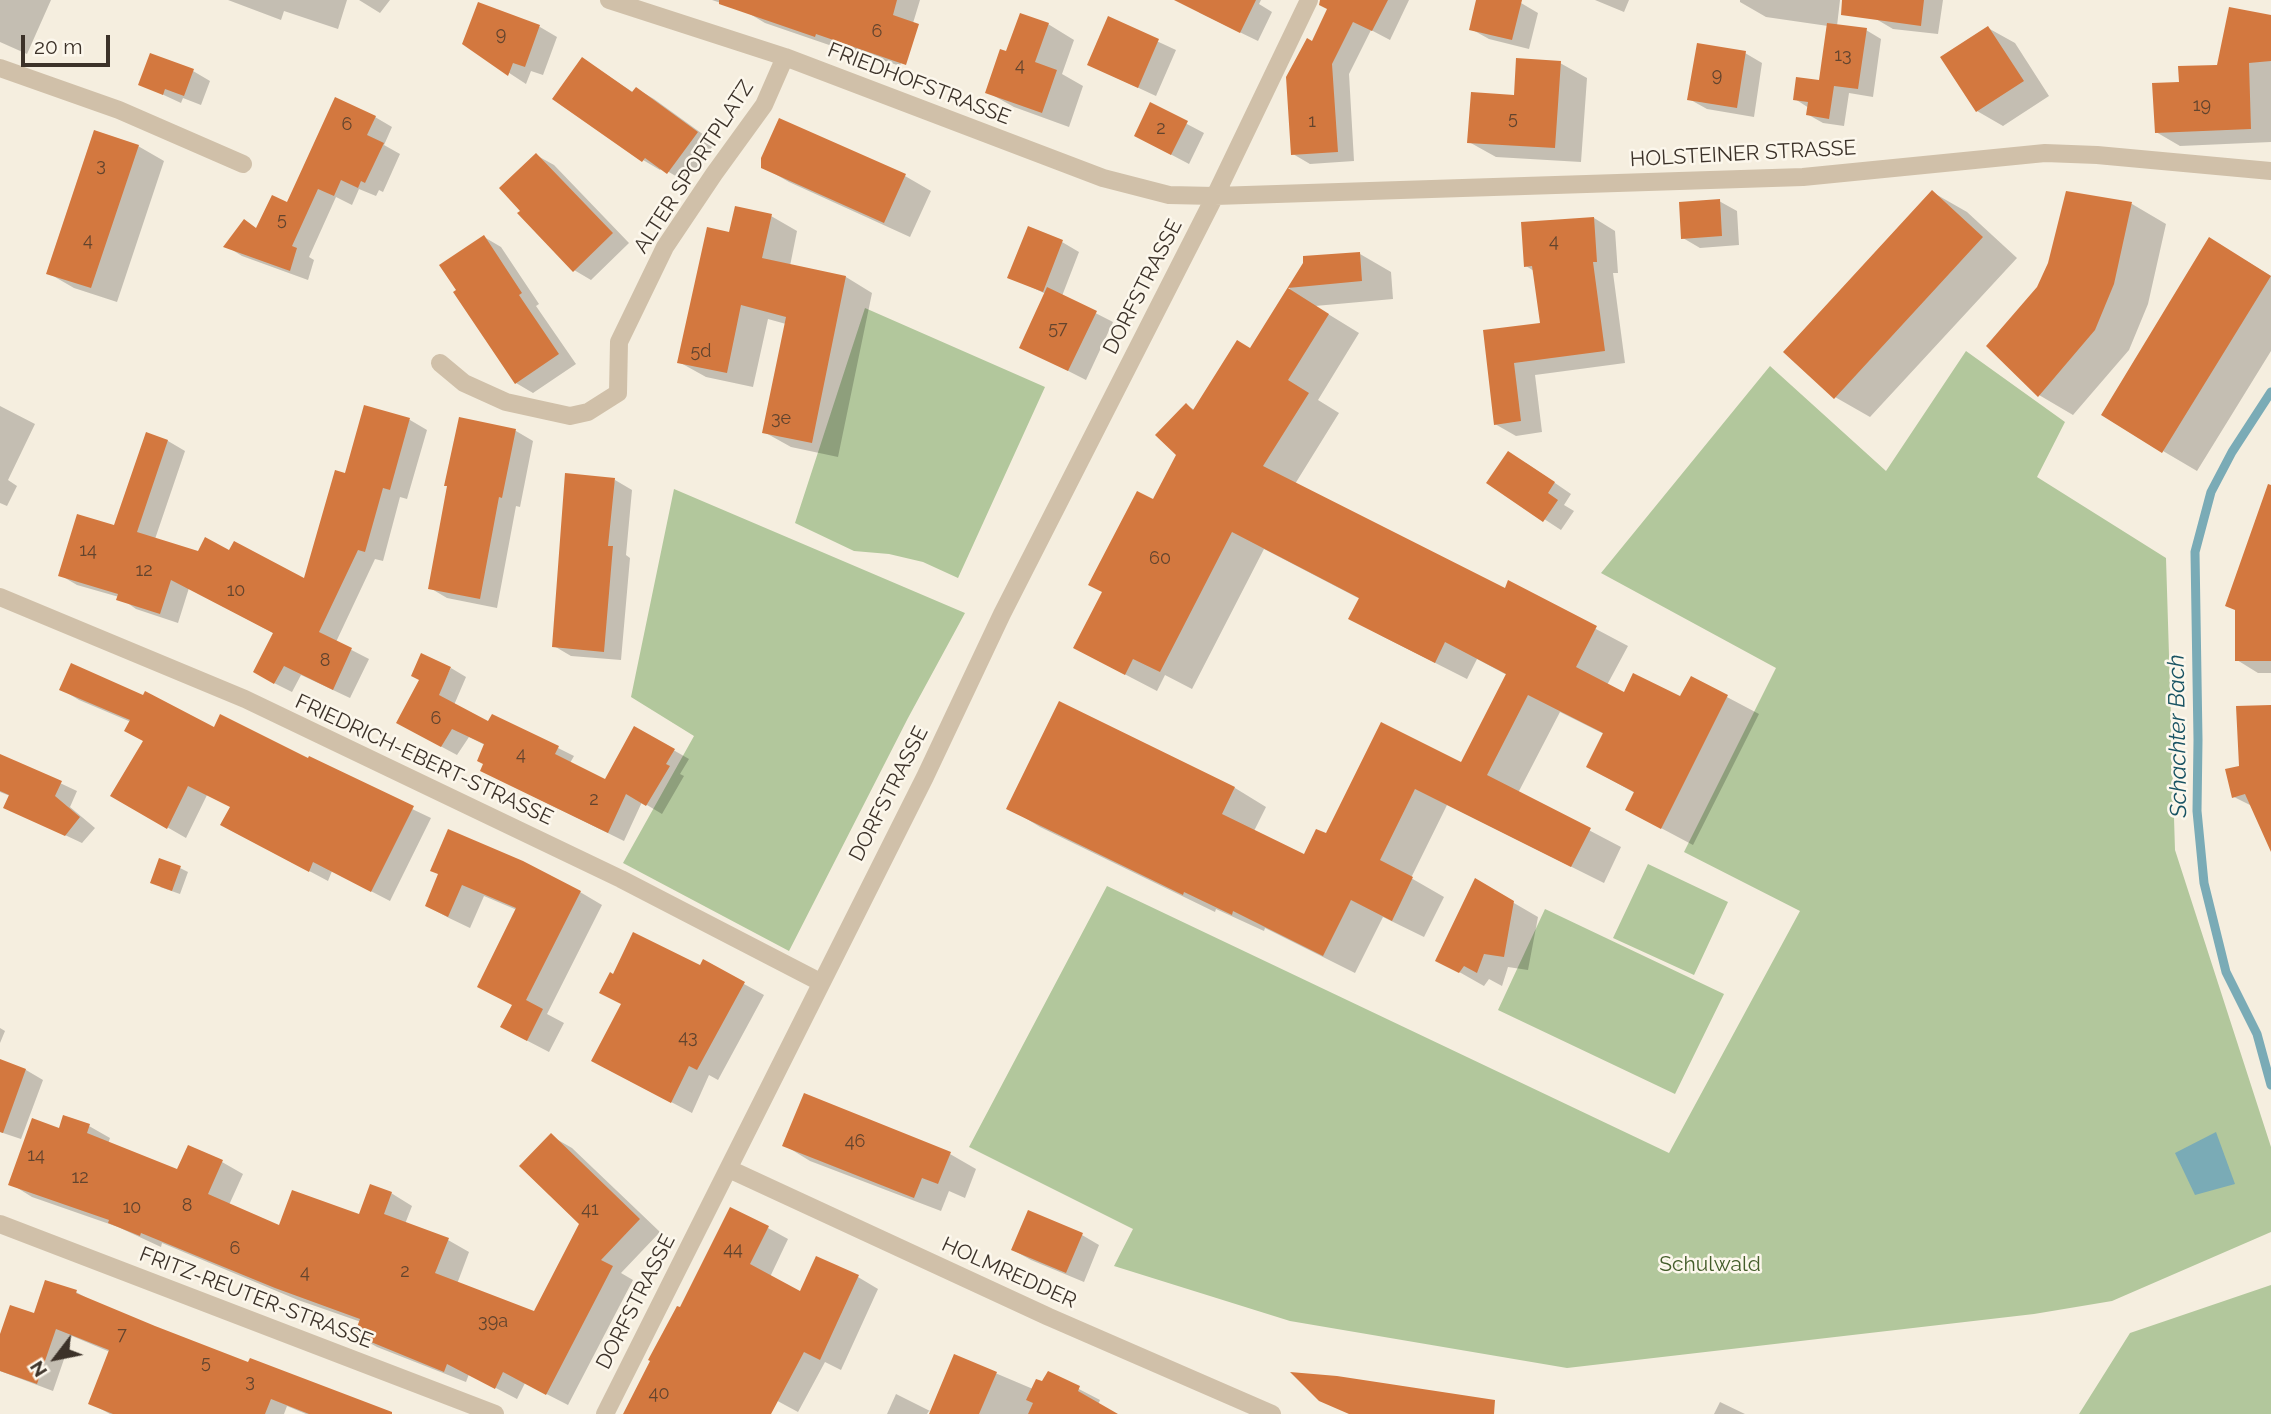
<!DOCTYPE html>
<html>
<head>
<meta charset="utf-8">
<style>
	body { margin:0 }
	#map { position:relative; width:2271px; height:1414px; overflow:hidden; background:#f5eedf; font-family:Raleway,sans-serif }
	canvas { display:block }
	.north { position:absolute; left:21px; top:1323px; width:70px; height:70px; -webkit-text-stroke:5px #fcf7ec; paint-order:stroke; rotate:238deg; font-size:19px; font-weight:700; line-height:28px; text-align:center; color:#3c3229 }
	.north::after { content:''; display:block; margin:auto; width:24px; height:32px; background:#3c3229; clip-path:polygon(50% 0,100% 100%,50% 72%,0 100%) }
	.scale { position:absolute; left:21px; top:35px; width:89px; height:32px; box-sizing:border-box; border:4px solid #3c3229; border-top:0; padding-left:9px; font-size:21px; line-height:24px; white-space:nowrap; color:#3c3229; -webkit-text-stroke:5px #fcf7ec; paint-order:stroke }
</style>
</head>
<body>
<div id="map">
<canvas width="2271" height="1414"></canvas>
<div class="north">N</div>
<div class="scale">20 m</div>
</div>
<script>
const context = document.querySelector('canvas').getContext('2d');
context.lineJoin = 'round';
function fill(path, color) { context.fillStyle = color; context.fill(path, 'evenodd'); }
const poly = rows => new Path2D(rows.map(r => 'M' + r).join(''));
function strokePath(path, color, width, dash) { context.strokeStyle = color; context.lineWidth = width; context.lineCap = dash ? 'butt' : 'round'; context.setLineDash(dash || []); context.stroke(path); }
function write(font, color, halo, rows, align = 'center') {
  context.font = font + ' Raleway,sans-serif'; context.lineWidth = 5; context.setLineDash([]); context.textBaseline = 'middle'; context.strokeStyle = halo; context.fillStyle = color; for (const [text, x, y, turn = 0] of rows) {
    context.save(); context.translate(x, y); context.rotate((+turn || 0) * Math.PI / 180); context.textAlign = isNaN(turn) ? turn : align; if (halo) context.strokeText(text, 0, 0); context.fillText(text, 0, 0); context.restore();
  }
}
const green = poly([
	[865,308,1045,387,958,578,923,562,889,554,854,551,795,523],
	[1966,351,2065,422,2037,477,2166,558,2175,850,2271,1147,2271,1232,2112,1301,2034,1314,1567,1368,1290,1321,1114,1266,1133,1229,969,1147,1107,886,1669,1153,1800,911,1684,852,1776,668,1601,573,1770,366,1886,471],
	[674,489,965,613,908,718,789,951,623,863,694,736,631,697],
	[1648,864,1728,902,1694,975,1613,938],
	[1545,909,1724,994,1675,1094,1498,1010],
	[2271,1285,2271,1414,2079,1414,2130,1333]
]);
const water = poly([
	[2216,1132,2235,1184,2195,1195,2175,1153]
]);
const shadow = poly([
	[0,0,51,0,27,54,0,42],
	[228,0,347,0,338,29,284,11,281,20],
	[359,0,390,0,380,13],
	[712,0,920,0,900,66,836,44,835,47,765,23,745,11],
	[1184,0,1261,0,1259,4,1272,12,1258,41,1200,13],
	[1334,0,1409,0,1390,40,1371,30,1349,74,1354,161,1310,164,1293,154,1312,43],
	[1478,0,1509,0,1521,3,1538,13,1529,49,1489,39,1471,29],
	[1595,0,1629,0,1624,12],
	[1740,0,1840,0,1837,26,1866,30,1881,39,1873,97,1849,93,1844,126,1823,123,1807,114,1809,108,1795,99,1820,82,1828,26,1766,17,1740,2],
	[1878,0,1943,0,1938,34,1893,29,1876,19],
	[479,4,540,27,557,37,543,75,531,71,526,84,465,44],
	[2271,16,2271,142,2180,146,2156,132,2219,66],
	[1109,19,1176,50,1156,96,1089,65],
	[1048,24,1074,40,1062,74,1083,86,1069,127,1014,107,987,92,1007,54],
	[1988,28,2015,43,2049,96,2003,126,1977,111],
	[1745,53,1762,63,1754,117,1707,109,1689,99],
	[583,59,634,93,637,89,654,99,715,143,686,182,662,168,660,170,643,160],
	[1560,63,1587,78,1581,162,1496,157,1469,142,1515,96],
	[193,71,210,81,201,105,183,98,181,103,140,84],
	[1151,105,1204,133,1189,164,1153,145],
	[375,117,392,127,384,145,400,154,383,192,379,190,376,196,359,189,352,205,336,197,309,257,314,260,308,280,242,256,226,246,258,229,287,204],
	[138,146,164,161,117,302,74,288,48,273],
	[536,155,554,165,629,243,591,280,574,270],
	[763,167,905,176,931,191,910,237,789,182],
	[1932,192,1967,212,2017,258,1870,417,1835,397],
	[2067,193,2132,204,2166,224,2148,304,2129,350,2073,415,2039,395,2038,288,2050,263],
	[1719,201,1737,211,1739,245,1700,248,1683,238],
	[771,216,797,231,790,266,846,277,872,293,838,457,791,447,764,432,786,324,768,319,753,387,706,377,679,362,730,234],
	[1594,218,1615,231,1618,273,1613,273,1625,363,1535,375,1542,432,1516,436,1495,424,1485,331,1542,325,1534,271,1526,266],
	[484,237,501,247,539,304,536,306,576,364,533,393,516,383],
	[1062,242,1079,252,1062,296,1113,322,1086,380,1021,347,1046,294,1010,277],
	[1360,254,1391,272,1393,299,1315,306,1359,333,1318,400,1339,413,1295,484,1505,590,1509,583,1628,646,1607,685,1625,694,1681,699,1691,678,1759,714,1693,845,1627,810,1635,793,1588,767,1604,734,1560,712,1518,793,1621,847,1604,883,1447,805,1411,878,1444,897,1424,937,1383,917,1355,973,1265,928,1264,931,1216,909,1215,912,1040,827,1009,808,1060,703,1235,788,1266,807,1254,831,1304,856,1327,835,1382,725,1461,765,1507,675,1477,659,1467,679,1382,636,1350,618,1360,599,1264,549,1192,689,1165,675,1157,691,1107,665,1154,502,1178,455,1187,406,1195,410,1251,350,1305,264],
	[2245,260,2271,276,2271,351,2197,471,2163,451],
	[0,406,35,424,8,480,17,486,7,506,0,503],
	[365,407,410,420,427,430,407,499,400,497,383,561,375,559,336,642,369,659,350,698,301,675,292,692,272,682,275,634,189,588,178,623,136,609,119,597,77,585,60,575,115,527,147,434,168,441,185,451,155,539,199,554,230,552,306,581,346,475],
	[460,419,516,431,533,441,520,507,516,506,497,608,447,598,430,588],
	[1526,463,1571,494,1564,505,1574,511,1561,530,1489,483],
	[615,480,632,490,626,555,630,558,621,660,571,656,554,646],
	[2271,508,2271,673,2258,673,2237,660,2236,610],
	[451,668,466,677,454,705,489,724,558,748,574,756,570,763,605,781,635,728,689,759,680,774,684,776,662,814,642,802,624,841,498,779,485,764,485,745,469,737,457,755,414,732],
	[61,689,215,729,309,760,431,818,390,901,332,871,328,881,241,835,232,807,207,795,186,838,113,796,145,741,131,722,79,700],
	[2271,707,2271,842,2252,806,2234,797,2241,767],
	[0,755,77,791,70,807,95,828,82,843,5,807,10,796,0,792],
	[180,868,188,872,180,894,160,887],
	[440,875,580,892,602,905,547,1014,564,1023,549,1052,524,1039,514,1005,517,910,484,896,470,928,449,918,427,906],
	[1476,881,1538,917,1528,970,1508,967,1502,986,1489,979,1484,986,1438,960],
	[704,962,764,995,718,1080,709,1075,692,1113,614,1072,623,1005,701,967],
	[0,1028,5,1031,0,1043],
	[0,1061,26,1070,43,1080,21,1139,0,1132],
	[89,1126,110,1138,108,1144,178,1172,222,1162,243,1174,229,1205,280,1227,360,1216,391,1193,412,1206,405,1224,448,1240,469,1252,457,1284,535,1313,581,1224,551,1136,572,1148,660,1232,621,1273,633,1280,568,1405,525,1383,517,1399,469,1374,466,1382,377,1347,356,1335,361,1322,298,1300,162,1243,161,1247,118,1227,32,1197,11,1184,60,1130],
	[784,1145,950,1154,976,1169,965,1198,949,1191,941,1211,810,1161],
	[768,1228,788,1239,770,1277,801,1293,858,1277,878,1289,841,1370,825,1362,798,1412,772,1398,763,1414,625,1414,681,1310],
	[1082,1235,1099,1245,1084,1282,1031,1260,1013,1250],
	[76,1292,92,1301,155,1328,383,1414,306,1414,287,1406,284,1414,110,1414,90,1403,110,1352,72,1336,53,1391,0,1371,0,1340,35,1315],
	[955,1356,1033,1389,1043,1384,1048,1373,1100,1400,1098,1405,1114,1414,934,1414,929,1411,927,1414,887,1414,896,1394,932,1412],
	[1720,1402,1745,1414,1714,1414]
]);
const stream = poly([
	[2271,392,2232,452,2211,492,2195,552,2198,740,2197,811,2204,883,2226,972,2257,1034,2271,1085]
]);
const building = poly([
	[719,0,897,0,893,15,919,24,906,65,816,34,815,37,719,4],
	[1174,0,1256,0,1240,33],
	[1320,0,1388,0,1372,31,1353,22,1332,64,1338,152,1291,155,1286,77,1307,38,1312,41,1327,9,1319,5],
	[1476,0,1522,0,1512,40,1469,30],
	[1842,0,1924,0,1921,26,1841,15],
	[478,2,540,25,525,67,513,63,508,76,462,44],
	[2229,7,2271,15,2271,61,2249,63,2251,129,2155,133,2152,83,2179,82,2178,66,2217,65],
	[1020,13,1049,23,1035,62,1057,70,1042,113,985,93,1000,49,1006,51],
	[1108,16,1159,39,1138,88,1087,65],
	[1827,23,1867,28,1858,89,1834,86,1829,119,1806,115,1808,102,1793,100,1796,77,1819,80],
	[1988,26,2024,81,1976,112,1940,57],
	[1697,43,1746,51,1737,108,1687,100],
	[150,53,194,69,184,96,165,89,163,95,138,85],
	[582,57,632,92,636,87,698,132,667,174,645,158,642,162,552,99],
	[1516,58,1561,61,1555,148,1467,143,1471,92,1514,95],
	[335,97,376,116,367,135,384,143,365,183,361,181,358,188,341,180,334,196,318,189,292,246,297,248,290,271,223,247,244,219,256,228,272,195,287,202],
	[1150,102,1188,121,1171,155,1134,136],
	[779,118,906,174,884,223,761,168,761,158],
	[94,130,139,145,91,288,46,274],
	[536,153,613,233,573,272,517,213,520,211,499,188],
	[1932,190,1983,237,1834,399,1783,352],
	[2066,191,2132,202,2114,284,2095,330,2038,397,1986,346,2037,287,2048,263],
	[1720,199,1722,236,1681,239,1679,202],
	[735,206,772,214,762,258,846,276,812,443,762,433,786,317,741,305,727,373,677,363,707,227,729,232],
	[1594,217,1597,262,1593,262,1605,351,1514,363,1521,421,1494,425,1483,330,1540,323,1532,266,1524,267,1521,222],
	[1028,226,1063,240,1043,292,1007,278],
	[484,235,522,293,519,295,559,354,515,384,453,292,456,290,439,265],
	[2209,237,2271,276,2162,453,2101,415],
	[1360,252,1362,281,1288,288,1329,314,1288,380,1309,393,1263,466,1505,588,1508,580,1597,626,1576,667,1624,692,1633,673,1680,696,1691,676,1728,695,1661,829,1625,810,1634,792,1586,767,1603,733,1528,695,1487,775,1591,828,1571,867,1415,789,1380,860,1413,877,1392,921,1351,900,1323,956,1233,911,1232,915,1184,892,1183,895,1006,809,1059,701,1235,787,1222,814,1304,854,1316,829,1326,833,1381,722,1461,762,1506,674,1445,642,1435,663,1348,619,1359,598,1232,532,1160,672,1133,659,1125,675,1073,648,1102,592,1088,585,1137,491,1153,499,1176,455,1155,435,1186,403,1193,410,1237,340,1250,348,1303,263,1303,256],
	[1047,287,1097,311,1068,371,1019,348],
	[364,405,410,418,390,490,383,488,365,552,358,550,319,632,352,648,333,690,284,666,274,684,253,672,273,633,171,580,160,614,116,600,118,594,58,576,77,514,114,525,146,432,168,440,137,532,198,551,205,537,229,550,234,541,304,578,335,470,345,473],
	[459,417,516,429,502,498,499,497,480,599,428,589,447,486,444,486],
	[1508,451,1555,482,1548,493,1558,500,1543,522,1486,483],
	[565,473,615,478,608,546,613,546,604,652,552,647],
	[2268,484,2271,485,2271,661,2235,661,2235,610,2225,606],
	[421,653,451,667,439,695,488,721,492,714,559,746,555,754,605,779,634,726,675,749,666,764,670,766,646,806,626,794,608,833,480,771,483,764,477,761,484,744,452,729,441,747,396,723,419,680,411,676],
	[71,663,143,695,145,691,214,727,220,714,308,758,309,756,414,806,371,892,313,862,309,872,220,825,230,807,188,786,167,829,110,796,143,741,124,731,130,720,59,690],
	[2271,705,2271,852,2245,794,2232,798,2225,769,2239,766,2236,706],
	[0,754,62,781,55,796,80,817,65,836,3,808,9,795,0,791],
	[448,829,523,861,581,891,526,1000,543,1009,527,1041,500,1027,512,1005,477,987,516,908,462,885,448,917,425,906,438,874,430,871],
	[159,858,181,866,172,891,150,883],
	[1475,878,1514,901,1504,957,1484,954,1477,973,1464,966,1459,973,1435,961],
	[633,932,700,965,703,959,745,982,697,1070,689,1066,671,1103,591,1061,621,1004,599,993,610,972,613,974],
	[0,1059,26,1069,3,1133,0,1132],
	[804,1093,951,1152,938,1184,922,1178,914,1198,782,1146],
	[63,1115,90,1124,87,1133,177,1169,188,1145,223,1160,208,1194,279,1225,292,1190,359,1214,370,1184,392,1192,384,1214,449,1238,435,1273,534,1311,579,1224,519,1166,551,1133,640,1219,601,1260,613,1266,546,1395,503,1372,495,1389,447,1364,444,1372,354,1335,360,1319,275,1288,141,1233,140,1236,108,1223,109,1220,8,1185,32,1118,59,1128],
	[730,1207,769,1226,750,1264,800,1291,816,1256,859,1275,820,1360,804,1352,771,1414,623,1414,650,1361,648,1360,677,1306,680,1307],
	[1028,1210,1083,1233,1066,1273,1011,1250],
	[45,1280,77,1290,76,1293,155,1326,248,1362,250,1358,392,1412,392,1414,309,1414,271,1399,265,1414,113,1414,88,1404,109,1350,56,1329,37,1384,0,1371,0,1334,10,1305,34,1313],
	[954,1354,997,1372,979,1414,929,1414],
	[1048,1371,1080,1386,1078,1391,1118,1414,1028,1414,1033,1403,1026,1400,1036,1379,1042,1381],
	[1290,1372,1337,1376,1495,1400,1494,1414,1349,1414,1319,1401]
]);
const street = poly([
	[609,0,785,57,1103,178,1169,195,1215,196,1803,177,2045,153,2097,155,2271,171],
	[0,68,119,110,243,164],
	[440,363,464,383,506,402,570,416,588,412,618,393,619,342,665,247,714,174,764,105,785,57],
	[0,597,245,699,621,879,820,982],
	[729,1169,1049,1317,1272,1414],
	[0,1224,495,1414],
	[605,1414,925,777,1002,614,1215,196,1309,0]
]);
const numberNames = [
	["6",877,32],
	["9",501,35],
	["13",1843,56],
	["4",1020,66],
	["9",1717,76],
	["19",2202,106],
	["5",1513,119],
	["1",1312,122],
	["6",347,125],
	["2",1161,129],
	["3",101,166],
	["5",282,220],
	["4",88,241],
	["4",1554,242],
	["57",1058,329],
	["5d",701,352],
	["3e",781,419],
	["14",88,551],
	["60",1160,559],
	["12",144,571],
	["10",236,591],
	["8",325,661],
	["6",436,719],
	["4",521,755],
	["2",594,800],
	["43",688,1038],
	["46",855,1142],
	["14",36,1156],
	["12",80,1178],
	["8",187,1206],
	["10",132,1208],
	["41",590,1210],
	["6",235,1249],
	["44",733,1250],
	["2",405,1272],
	["4",305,1273],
	["39a",493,1322],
	["7",122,1335],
	["5",206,1363],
	["3",250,1382],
	["40",659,1394]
];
const streetNames = [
	["FRIEDHOFSTRASSE",919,84,21],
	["HOLSTEINER STRASSE",1743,154,-3],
	["ALTER SPORTPLATZ",694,167,-57],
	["DORFSTRASSE",1143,287,-63],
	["FRIEDRICH-EBERT-STRASSE",424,760,25],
	["DORFSTRASSE",889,794,-63],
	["HOLMREDDER",1009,1273,24],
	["FRITZ-REUTER-STRASSE",256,1298,21],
	["DORFSTRASSE",636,1302,-63]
];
const parkNames = [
	["Schulwald",1710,1265]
];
const waterNames = [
	["Schachter Bach",2178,736,-91]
];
fill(green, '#b2c79c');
fill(water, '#7aabb6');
fill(shadow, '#0003');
strokePath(stream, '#7aabb6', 9);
fill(building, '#d3783f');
strokePath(street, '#d0c0a9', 18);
write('18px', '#62442e', null, numberNames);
write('21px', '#3c3229', '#fcf7ec', streetNames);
write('21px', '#435d2a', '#fcf7ec', parkNames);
write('italic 23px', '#195363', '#fcf7ec', waterNames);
</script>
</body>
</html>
